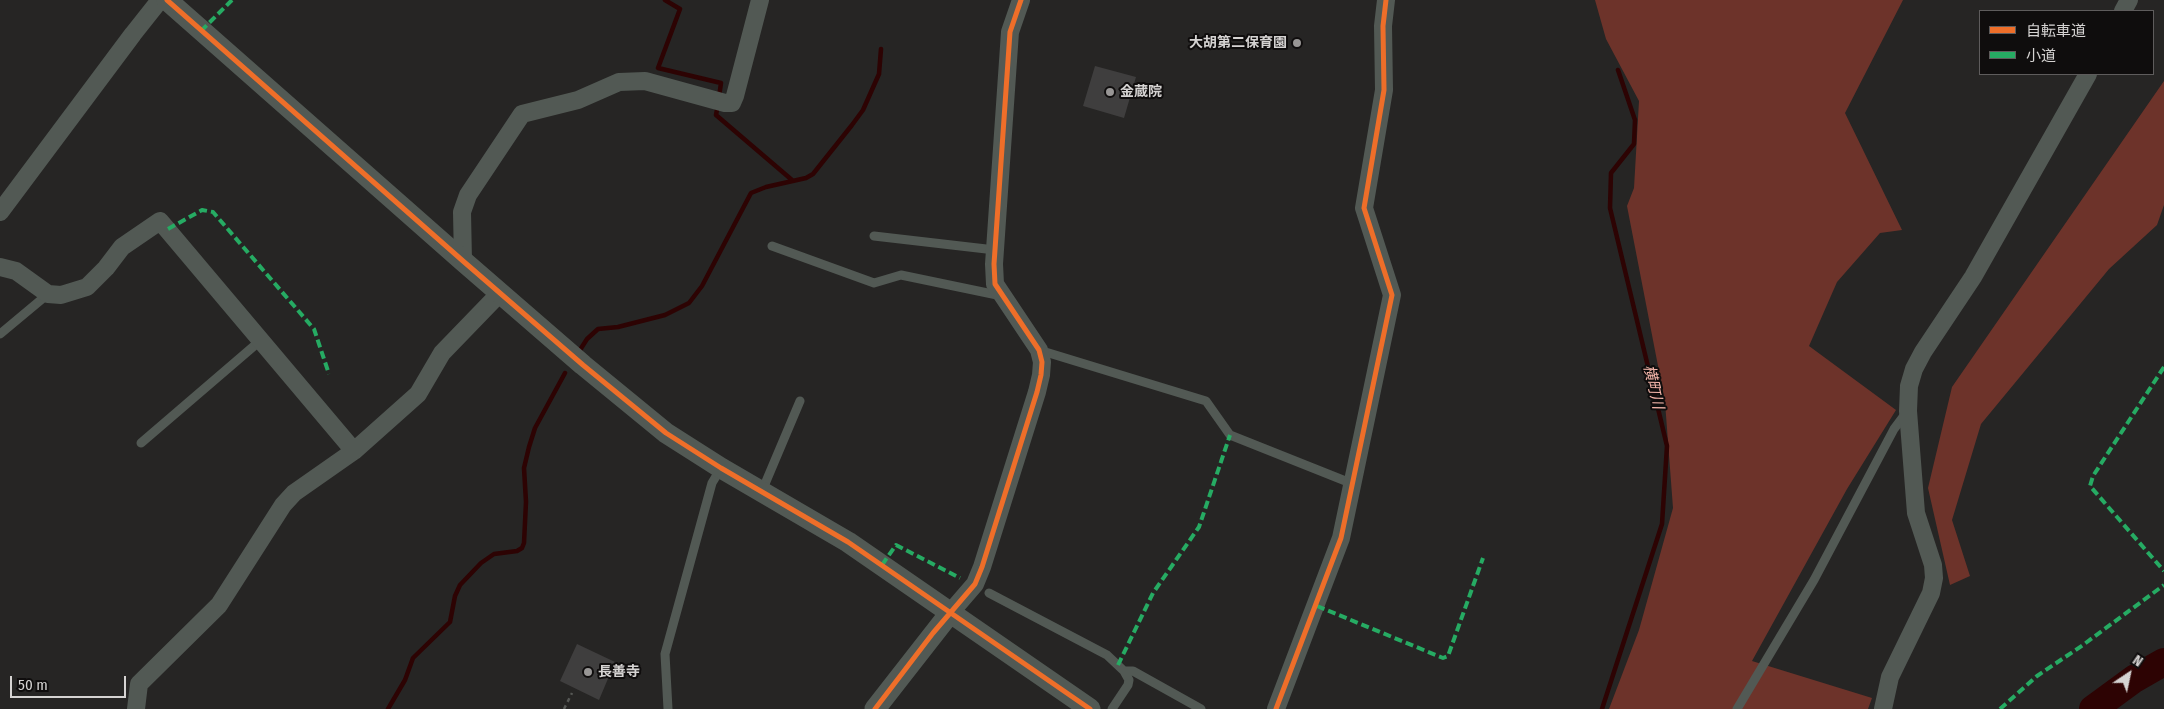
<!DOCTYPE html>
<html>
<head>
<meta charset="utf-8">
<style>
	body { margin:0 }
	#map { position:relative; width:2164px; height:709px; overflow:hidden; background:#262524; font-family:"Fira Sans Condensed","Noto Sans JP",sans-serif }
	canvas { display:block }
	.legend { position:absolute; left:1979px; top:10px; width:175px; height:65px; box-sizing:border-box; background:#0f0d0d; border:1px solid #5e5c5c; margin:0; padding:6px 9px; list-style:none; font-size:15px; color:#d5d3d2 }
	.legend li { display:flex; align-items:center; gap:10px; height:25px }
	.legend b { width:25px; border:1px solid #5e5c5c }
	.north { position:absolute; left:2104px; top:649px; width:50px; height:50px; -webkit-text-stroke:4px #0f0d0d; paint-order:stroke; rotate:34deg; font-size:14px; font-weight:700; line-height:20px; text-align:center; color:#d5d3d2 }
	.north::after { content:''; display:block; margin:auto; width:18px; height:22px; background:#d5d3d2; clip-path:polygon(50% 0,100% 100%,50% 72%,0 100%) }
	.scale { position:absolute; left:10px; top:676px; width:116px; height:22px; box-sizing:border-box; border:2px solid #d5d3d2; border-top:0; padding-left:6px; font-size:15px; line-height:18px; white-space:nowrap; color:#d5d3d2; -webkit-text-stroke:4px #0f0d0d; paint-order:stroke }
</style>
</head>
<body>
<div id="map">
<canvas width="2164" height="709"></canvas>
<ul class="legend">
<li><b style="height:6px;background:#ee6e29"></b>自転車道</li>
<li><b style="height:6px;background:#26ab63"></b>小道</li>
</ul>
<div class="north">N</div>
<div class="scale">50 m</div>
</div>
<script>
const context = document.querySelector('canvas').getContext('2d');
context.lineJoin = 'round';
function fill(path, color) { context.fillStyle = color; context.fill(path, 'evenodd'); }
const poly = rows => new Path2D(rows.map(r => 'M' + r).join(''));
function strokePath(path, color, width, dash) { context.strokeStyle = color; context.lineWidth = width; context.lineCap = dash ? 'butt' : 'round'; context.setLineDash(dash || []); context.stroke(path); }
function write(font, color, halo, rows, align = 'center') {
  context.font = font + ' "Fira Sans Condensed","Noto Sans JP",sans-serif'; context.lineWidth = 4; context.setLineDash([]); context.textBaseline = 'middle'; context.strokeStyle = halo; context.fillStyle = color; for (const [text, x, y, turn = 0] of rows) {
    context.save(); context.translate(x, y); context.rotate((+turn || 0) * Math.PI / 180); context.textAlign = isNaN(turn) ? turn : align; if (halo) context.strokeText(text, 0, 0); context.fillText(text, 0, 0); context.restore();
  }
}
const forest = poly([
	[1595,0,1903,0,1845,113,1902,230,1880,233,1837,282,1809,346,1896,410,1847,489,1752,661,1872,698,1868,709,1609,709,1639,630,1673,508,1665,402,1627,206,1634,188,1639,101,1606,39],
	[2164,81,2164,205,2157,225,2109,269,1981,424,1952,520,1970,576,1950,585,1928,488,1952,387]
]);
const stream = poly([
	[665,0,680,9,658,68,721,83,719,97],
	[718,104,716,115,792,180],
	[580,350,587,339,598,329,618,327,665,315,689,303,702,286,751,193,766,187,806,178,813,174,852,125,863,110,879,74,881,49],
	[388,709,405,680,413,658,450,622,455,596,460,585,481,563,494,554,517,551,522,548,524,543,526,502,524,468,529,447,535,428,565,373],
	[1602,709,1662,524,1667,446,1610,208,1611,173,1634,144,1635,120,1618,70]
]);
const river = poly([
	[2093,709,2134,679,2164,662]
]);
const building = poly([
	[1095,66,1136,77,1124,118,1083,106],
	[577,644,615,662,599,700,560,681]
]);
const path = poly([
	[564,709,572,693]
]);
const service = poly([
	[874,236,995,250],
	[772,246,874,283,901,275,1002,296],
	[0,334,48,294],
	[1039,350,1206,401,1230,435,1353,484],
	[141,443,261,340],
	[762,491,800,401],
	[989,593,1107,655,1124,671,1129,680,1128,685,1112,709],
	[1124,671,1133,671,1201,709],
	[668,709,665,654,712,483,721,468],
	[1737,709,1814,580,1894,429,1906,413]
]);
const minor = poly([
	[2123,11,2129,0],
	[0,212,133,34,160,0],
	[463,261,462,212,468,195,522,114,578,100,619,82,645,81,725,103,732,103,735,96,760,0],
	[0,267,16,271,48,294,61,295,87,287,106,268,122,247,160,221,354,451],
	[950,613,975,584,982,567,1037,392,1041,375,1042,362,1039,350,995,284,994,264,1010,32,1021,0],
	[136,709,139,684,219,605,283,505,294,493,354,451,418,394,442,353,500,293],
	[1276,709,1341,538,1392,295,1364,208,1384,90,1383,26,1386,0],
	[1883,709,1890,677,1931,593,1934,578,1933,565,1916,513,1908,411,1909,386,1914,369,1923,352,1973,277,2088,74]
]);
const tertiary = poly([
	[167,0,463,261,583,365,666,433,721,468,848,542,1090,709],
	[875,709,950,613]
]);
const quiet = poly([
	[201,31,232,0],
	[168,229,202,210,213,212,314,329,329,374],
	[2164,367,2093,476,2090,486,2164,571],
	[882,565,896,545,960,578],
	[1317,606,1443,658,1448,656,1483,558],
	[1118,665,1153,593,1199,527,1230,435],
	[2000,709,2037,676,2083,645,2164,585]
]);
const cycleway = poly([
	[167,0,463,261,583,365,666,433,721,468,848,542,1090,709],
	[875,709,933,633,975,584,982,567,1037,392,1041,375,1042,362,1039,350,995,284,994,264,1010,32,1021,0],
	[1276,709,1341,538,1392,295,1364,208,1384,90,1383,26,1386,0]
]);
const markers = [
	[1297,43,5,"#989695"],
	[1110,92,5,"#989695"],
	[588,672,5,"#989695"]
];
const poiNames = [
	["大胡第二保育園",1287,43,"right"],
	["金蔵院",1120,92],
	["長善寺",598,672]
];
const waterNames = [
	["横町川",1653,387,77]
];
fill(forest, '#6d332a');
strokePath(stream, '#2d0303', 4.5);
strokePath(river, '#2d0303', 28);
fill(building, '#3f3e3e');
strokePath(path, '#575956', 2.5, [4, 4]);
strokePath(service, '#525954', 9);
strokePath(minor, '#525954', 18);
strokePath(tertiary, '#525954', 21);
strokePath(quiet, '#26ab63', 4, [8, 4]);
strokePath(cycleway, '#ee6e29', 5);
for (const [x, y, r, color] of markers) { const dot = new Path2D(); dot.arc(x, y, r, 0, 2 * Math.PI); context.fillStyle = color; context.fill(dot); strokePath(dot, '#0f0d0d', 2); }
write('bold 14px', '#d5d3d2', '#0f0d0d', poiNames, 'left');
write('italic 15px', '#f8b9ad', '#0f0d0d', waterNames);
</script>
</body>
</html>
